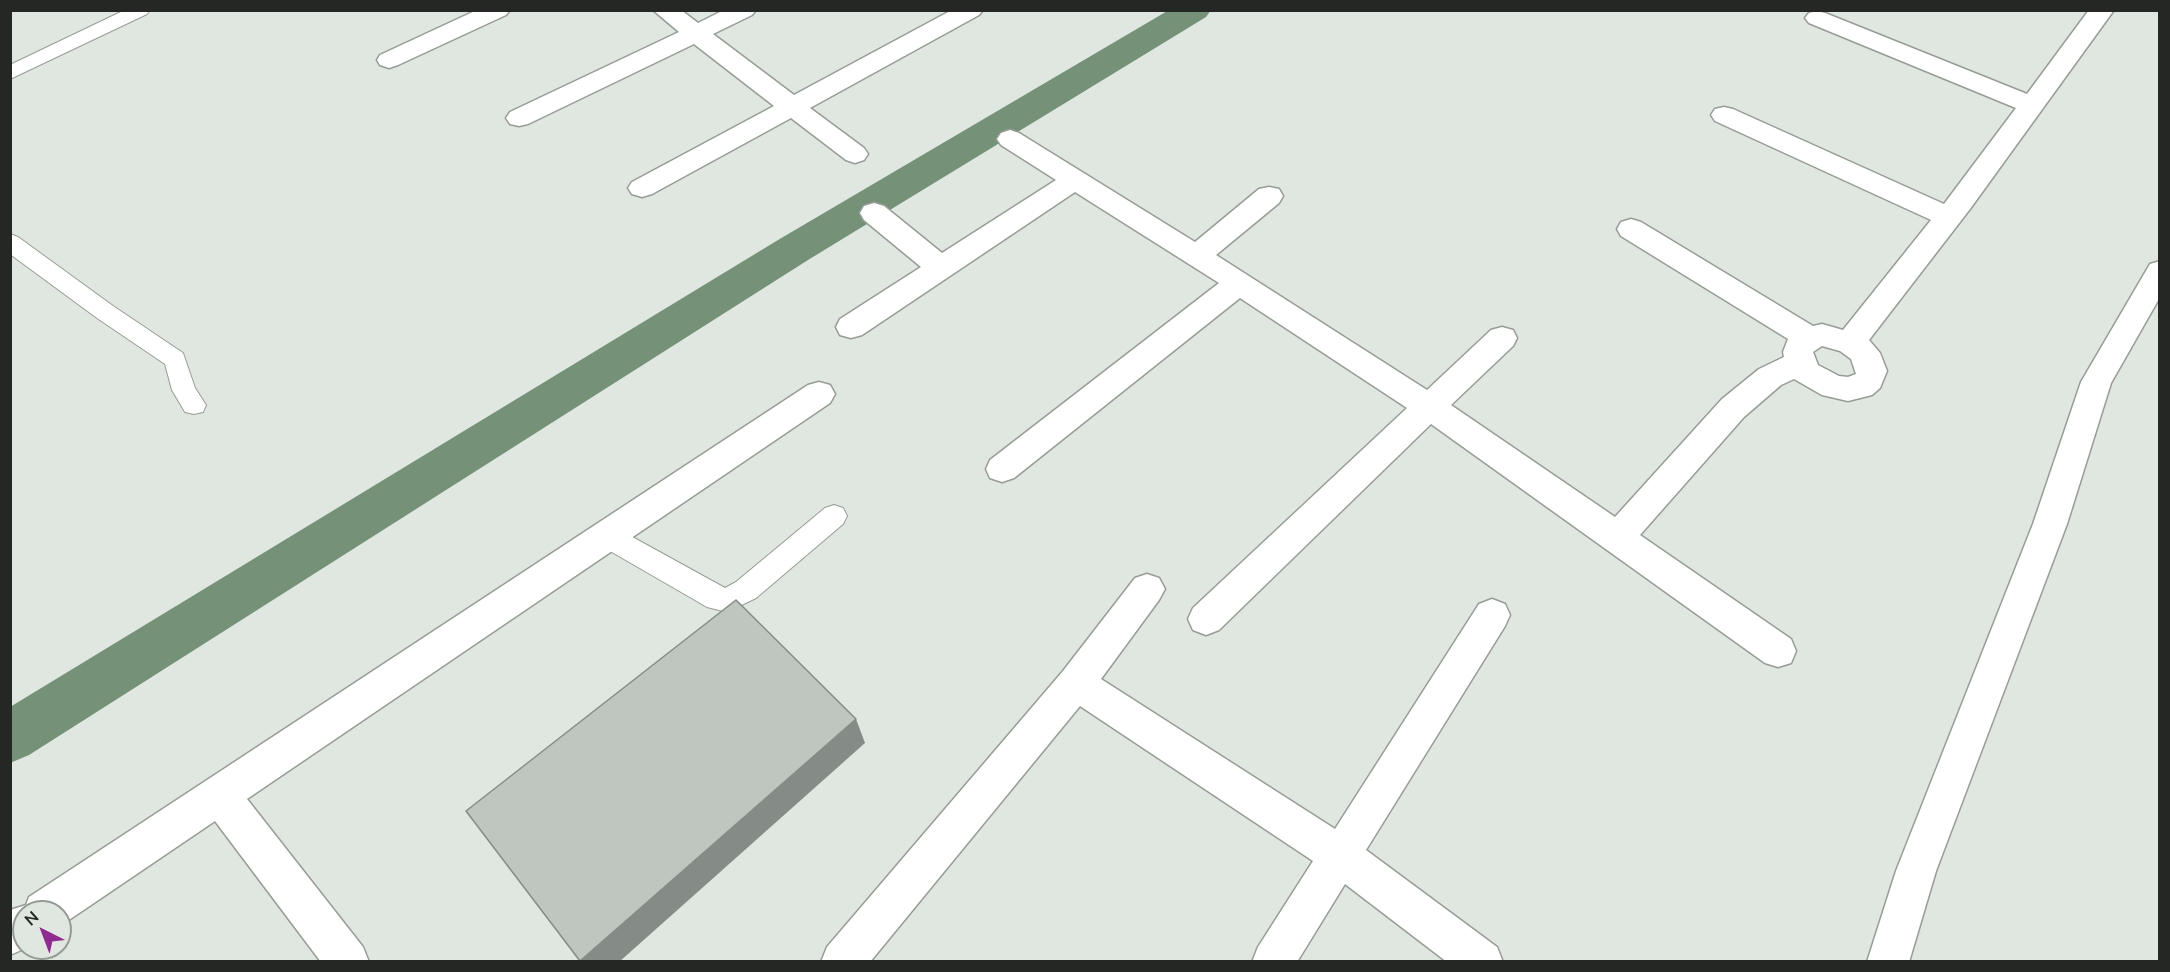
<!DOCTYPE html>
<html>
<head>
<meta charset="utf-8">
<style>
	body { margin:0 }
	#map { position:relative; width:2170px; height:972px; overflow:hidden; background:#dfe7e0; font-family:Mulish,sans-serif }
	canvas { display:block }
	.frame { position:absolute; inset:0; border:12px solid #242724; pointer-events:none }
	.north { position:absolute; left:12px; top:900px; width:60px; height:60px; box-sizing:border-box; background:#dfe7e0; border:2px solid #949a95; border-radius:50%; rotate:318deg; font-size:16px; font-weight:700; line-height:24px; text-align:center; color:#242724 }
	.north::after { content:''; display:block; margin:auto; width:21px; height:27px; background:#912a90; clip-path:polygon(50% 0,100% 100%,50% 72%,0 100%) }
</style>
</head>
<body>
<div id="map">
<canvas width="2170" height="972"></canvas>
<div class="frame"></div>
<div class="north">N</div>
</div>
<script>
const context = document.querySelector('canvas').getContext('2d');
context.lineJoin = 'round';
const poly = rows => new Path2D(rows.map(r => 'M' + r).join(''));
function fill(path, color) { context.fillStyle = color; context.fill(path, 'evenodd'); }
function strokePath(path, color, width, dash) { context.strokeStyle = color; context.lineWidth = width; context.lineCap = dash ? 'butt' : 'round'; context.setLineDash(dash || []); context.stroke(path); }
const canal = poly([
	[1169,10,1211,10,1206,17,808,260,29,755,10,763,10,707,778,240,1169,10]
]);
const lane = poly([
	[125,10,150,10,147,14,10,79,10,65,125,10],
	[10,234,18,237,113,306,183,353,195,388,206,405,203,412,194,414,185,412,172,390,165,364,97,318,10,254,10,234],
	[834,505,843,508,847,516,843,524,756,598,727,612,707,607,598,544,594,536,598,528,607,525,616,528,725,588,736,582,825,508,834,505]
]);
const street = poly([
	[477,10,510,10,506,15,398,65,389,68,380,65,377,60,380,55,477,10],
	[653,10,681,10,698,23,724,10,756,10,752,15,713,34,794,95,952,10,983,10,979,15,810,108,864,148,868,154,864,160,855,163,846,160,791,118,652,194,642,197,632,194,628,188,632,182,774,106,694,44,528,124,519,126,510,124,506,118,510,112,679,32,653,10],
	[2089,10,2114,10,1970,209,1869,340,1880,353,1887,371,1880,388,1872,395,1848,401,1822,395,1794,379,1781,385,1744,417,1640,535,1791,639,1796,651,1791,663,1778,667,1765,663,1431,424,1219,630,1206,635,1193,630,1188,619,1193,608,1407,408,1240,298,1014,478,1002,482,990,478,986,469,990,460,1219,283,1075,192,862,335,851,338,840,335,836,327,840,319,921,267,864,220,860,213,864,206,874,203,884,206,942,253,1056,180,1001,145,997,139,1001,133,1010,130,1019,133,1195,242,1259,189,1269,187,1279,189,1283,196,1279,203,1216,255,1427,390,1491,330,1502,327,1513,330,1517,338,1513,346,1451,405,1615,517,1722,399,1759,369,1784,357,1783,352,1788,339,1621,236,1617,229,1621,222,1631,219,1641,222,1813,326,1822,324,1843,330,1931,220,1715,121,1711,115,1715,109,1724,107,1733,109,1944,204,2016,108,1809,23,1805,18,1809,13,1817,11,1825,13,2027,94,2089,10],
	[1822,346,1840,351,1851,359,1856,374,1848,377,1839,376,1818,365,1813,352,1822,346],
	[2160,261,2160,297,2111,383,2067,524,1936,871,1909,962,1867,962,1896,871,2033,524,2081,382,2150,264,2160,261],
	[819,382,830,385,835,394,830,403,247,799,363,947,369,962,321,962,215,821,60,926,60,912,24,912,24,948,26,948,10,955,10,910,26,905,29,897,808,385,819,382],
	[1147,574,1159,578,1165,589,1159,600,1101,679,1335,829,1479,604,1492,599,1505,604,1510,615,1505,626,1366,850,1497,947,1503,962,1447,962,1345,884,1297,962,1252,962,1258,947,1313,861,1080,706,870,962,821,962,827,947,1063,671,1135,578,1147,574]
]);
const shadedWall = poly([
	[856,719,865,743,619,962,582,962,580,961]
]);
const building = poly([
	[736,600,856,719,580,961,466,811,736,600]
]);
fill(canal, '#759279');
strokePath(lane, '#969d96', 2);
strokePath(street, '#969d96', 3);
fill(lane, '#fff');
fill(street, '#fff');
fill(shadedWall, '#858b86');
fill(building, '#bec6bf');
strokePath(building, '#858b86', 1.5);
</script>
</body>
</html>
